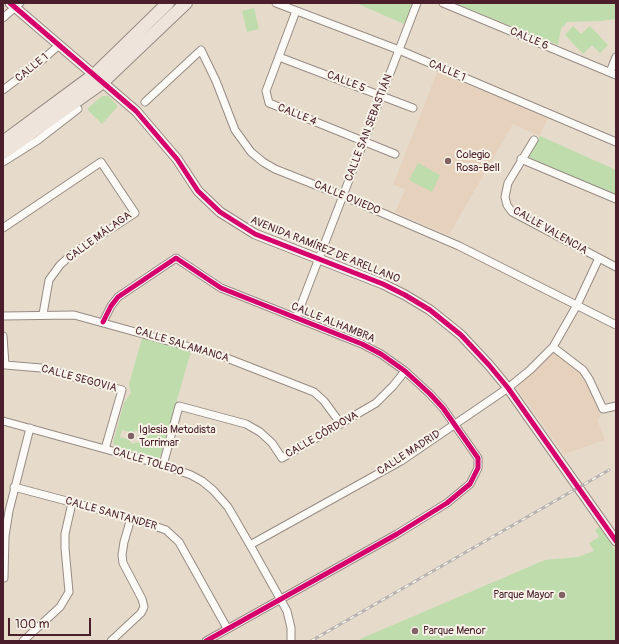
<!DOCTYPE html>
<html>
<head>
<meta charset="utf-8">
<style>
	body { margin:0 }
	#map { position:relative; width:619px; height:644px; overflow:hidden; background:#e6dbcb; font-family:Pangolin,sans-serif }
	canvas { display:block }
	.frame { position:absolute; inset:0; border:4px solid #4a1f2b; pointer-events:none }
	.scale { position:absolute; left:8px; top:618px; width:83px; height:18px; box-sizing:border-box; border:2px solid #4a1f2b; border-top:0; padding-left:5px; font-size:12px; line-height:14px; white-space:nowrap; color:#4a1f2b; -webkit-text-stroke:3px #f7f3e8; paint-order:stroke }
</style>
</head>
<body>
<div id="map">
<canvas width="619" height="644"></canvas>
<div class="frame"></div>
<div class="scale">100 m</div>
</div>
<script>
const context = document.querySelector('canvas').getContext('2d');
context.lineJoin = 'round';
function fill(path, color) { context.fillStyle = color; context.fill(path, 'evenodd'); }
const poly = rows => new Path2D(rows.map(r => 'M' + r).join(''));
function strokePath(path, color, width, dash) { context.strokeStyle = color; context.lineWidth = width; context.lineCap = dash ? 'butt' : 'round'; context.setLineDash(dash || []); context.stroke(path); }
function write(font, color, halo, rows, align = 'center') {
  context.font = font + ' Pangolin,sans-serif'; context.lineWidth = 4; context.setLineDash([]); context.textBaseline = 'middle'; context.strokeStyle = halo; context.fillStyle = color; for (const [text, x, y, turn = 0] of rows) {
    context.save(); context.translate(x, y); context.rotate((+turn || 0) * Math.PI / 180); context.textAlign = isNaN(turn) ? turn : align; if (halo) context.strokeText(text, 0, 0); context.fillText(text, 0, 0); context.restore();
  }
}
const built = poly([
	[437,72,548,118,540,136,513,124,449,235,395,212,405,189,393,185],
	[553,353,555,353,579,371,588,385,601,417,597,419,605,440,564,454,518,390,518,384,533,373]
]);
const green = poly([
	[356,3,413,3,404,24],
	[454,3,616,3,616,19,601,21,567,22,561,29,558,45],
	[254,8,259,29,247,32,242,11],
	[573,26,581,34,590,26,608,45,600,53,592,45,583,54,565,35],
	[102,96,108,96,118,106,102,124,87,109],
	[540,136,616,170,616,196,530,159,529,156],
	[418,163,440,175,432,192,409,180],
	[142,338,191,351,161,456,158,458,117,447,113,443,124,403,131,393,129,384],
	[122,430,134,433,135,430,140,432,140,434,143,435,140,443,135,442,134,444,130,443,131,440,120,437],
	[599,527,616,551,616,641,362,641,360,639,545,560,578,557,594,551,589,543,599,537,595,530]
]);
const street = poly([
	[276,3,399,50,616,142],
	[443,3,616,75],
	[296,11,266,91,269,103,395,154],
	[3,18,20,3],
	[279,57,413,108],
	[610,72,616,57],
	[3,90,40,62,59,45],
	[145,102,201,50,216,81,235,130,251,152,263,162,275,169,343,196,459,246,616,325],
	[534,140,508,183,505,197,507,205,512,212,616,267],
	[521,159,616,199],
	[3,162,38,140,78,109],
	[3,228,101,162,135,213,71,255,60,265,49,280,43,314],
	[3,316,74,315,219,355,314,392,324,401,341,424],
	[296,318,417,3],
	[103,322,111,306,118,297,176,258,221,288,362,344,381,354,405,371,430,394,443,408,478,458,478,468,470,484,447,503,397,534,206,641],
	[3,336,5,365,41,368,122,390,105,449],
	[553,347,583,370,589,379,603,409,616,406],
	[3,421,163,465,191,475,202,481,213,490,228,507,250,545,287,611,291,628,291,641],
	[163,465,179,406,246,424,260,432,272,443,282,458,376,403,393,386,405,371],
	[14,487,131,518,166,530,179,542,227,628],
	[250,545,401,461,508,388,530,370,553,347,577,305,599,258],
	[4,578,5,536,9,511,30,428],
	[23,641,60,607,69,592,65,548,65,534,72,503],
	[111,641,141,613,144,607,142,599,123,563,122,555,124,542,131,518]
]);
const secondary = poly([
	[10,3,136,111,177,159,198,191,220,212,255,234,383,284,405,295,430,310,461,335,489,365,508,388,616,541]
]);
const highway = poly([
	[3,142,95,74,168,3],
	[3,153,103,82,186,3]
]);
const rail = poly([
	[311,641,609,470]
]);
const cycleway = poly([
	[10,3,136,111,177,159,198,191,220,212,255,234,383,284,405,295,430,310,461,335,489,365,508,388,616,541],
	[103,322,111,306,118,297,176,258,221,288,362,344,381,354,405,371,430,394,443,408,478,458,478,468,470,484,447,503,397,534,206,641]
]);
const markers = [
	[448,161,4,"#816163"],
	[131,436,4,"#816163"],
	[562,595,4,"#816163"],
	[415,631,4,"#816163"]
];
const streetNames = [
	["CALLE 6",529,39,23],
	["CALLE 1",32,68,-39],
	["CALLE 1",447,71,23],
	["CALLE 5",346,82,21],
	["CALLE 4",297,115,22],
	["CALLE SAN SEBASTIÁN",369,128,-69],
	["CALLE OVIEDO",347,198,23],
	["CALLE VALENCIA",550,231,30],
	["CALLE MÁLAGA",99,237,-36],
	["AVENIDA RAMÍREZ DE ARELLANO",325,250,22],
	["CALLE ALHAMBRA",333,323,22],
	["CALLE SALAMANCA",182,345,17],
	["CALLE SEGOVIA",79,379,15],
	["CALLE CÓRDOVA",322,435,-30],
	["CALLE MADRID",409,453,-33],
	["CALLE TOLEDO",148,462,17],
	["CALLE SANTANDER",111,514,16]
];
const poiNames = [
	["Colegio",456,155],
	["Rosa-Bell",456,168],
	["Iglesia Metodista",139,430],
	["Torrimar",139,443],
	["Parque Mayor",554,595,"right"],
	["Parque Menor",423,631]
];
fill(built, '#e6d1bd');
fill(green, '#bedcac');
strokePath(street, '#978b84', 9);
strokePath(secondary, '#978b84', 11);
strokePath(highway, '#978b84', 14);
strokePath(street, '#fbfaf7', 7);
strokePath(secondary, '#f5f1ed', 9);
strokePath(highway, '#eee4dc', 12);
strokePath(rail, '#b9b2b2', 3);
strokePath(rail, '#f7f3e8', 1.5, [4.5]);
strokePath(cycleway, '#d6006c', 5);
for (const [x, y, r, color] of markers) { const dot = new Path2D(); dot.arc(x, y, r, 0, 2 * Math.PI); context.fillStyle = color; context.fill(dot); strokePath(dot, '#f7f3e8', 1.5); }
write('11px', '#4a1f2b', '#f7f3e8', streetNames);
write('11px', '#4a1f2b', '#f7f3e8', poiNames, 'left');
</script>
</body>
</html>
